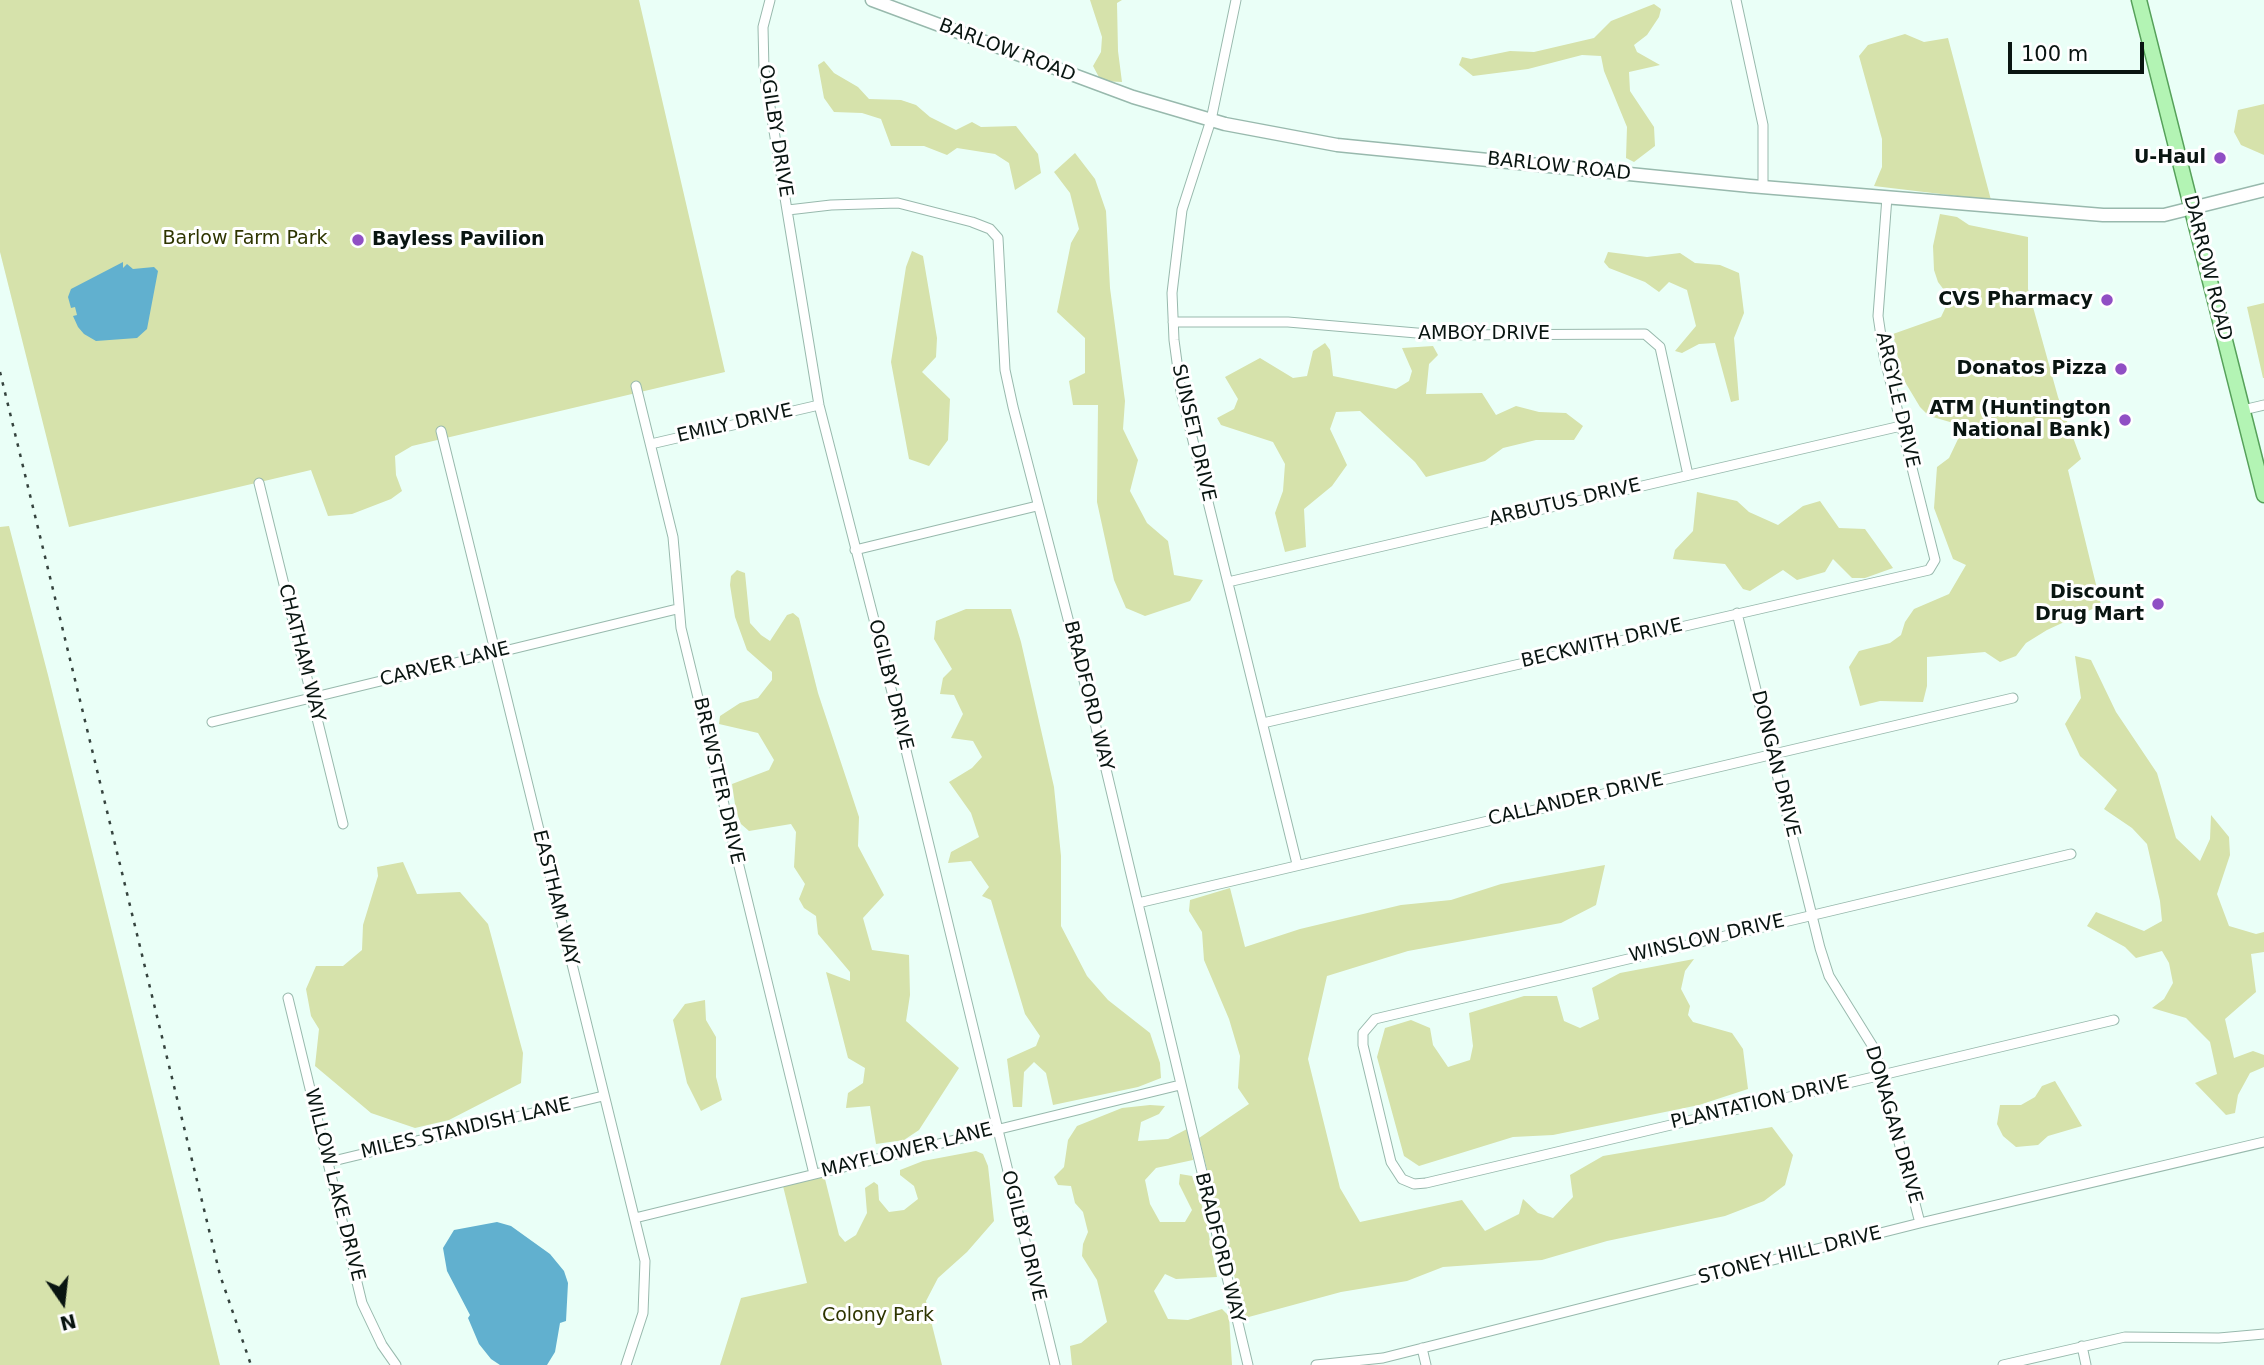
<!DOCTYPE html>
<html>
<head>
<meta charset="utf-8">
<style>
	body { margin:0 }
	#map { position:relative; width:2264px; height:1365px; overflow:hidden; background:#eafff7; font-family:"DejaVu Sans",sans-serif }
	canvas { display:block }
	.north { position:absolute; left:28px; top:1267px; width:70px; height:70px; -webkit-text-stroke:5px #fff; paint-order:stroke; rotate:166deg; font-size:19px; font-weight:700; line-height:28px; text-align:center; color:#091511 }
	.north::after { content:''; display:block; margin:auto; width:24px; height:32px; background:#091511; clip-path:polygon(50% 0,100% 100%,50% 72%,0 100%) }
	.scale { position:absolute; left:2008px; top:42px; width:136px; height:32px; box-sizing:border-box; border:4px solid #091511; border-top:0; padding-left:9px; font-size:21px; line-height:24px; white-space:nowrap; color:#091511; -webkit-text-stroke:5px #fff; paint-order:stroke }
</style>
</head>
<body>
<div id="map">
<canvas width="2264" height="1365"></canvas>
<div class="north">N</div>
<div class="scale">100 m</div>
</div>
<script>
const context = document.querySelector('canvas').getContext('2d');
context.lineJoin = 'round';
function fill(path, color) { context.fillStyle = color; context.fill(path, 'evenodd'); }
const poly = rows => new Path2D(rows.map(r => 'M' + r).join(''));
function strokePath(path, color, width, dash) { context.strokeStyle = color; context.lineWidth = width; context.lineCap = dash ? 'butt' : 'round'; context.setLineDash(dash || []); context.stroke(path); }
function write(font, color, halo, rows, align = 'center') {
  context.font = font + ' "DejaVu Sans",sans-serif'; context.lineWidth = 6; context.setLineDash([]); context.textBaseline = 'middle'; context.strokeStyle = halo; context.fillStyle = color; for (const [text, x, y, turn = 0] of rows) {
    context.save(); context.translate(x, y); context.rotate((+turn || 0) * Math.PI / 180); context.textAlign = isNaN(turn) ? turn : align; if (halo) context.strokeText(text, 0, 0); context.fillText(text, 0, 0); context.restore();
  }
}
const green = poly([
	[0,0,639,0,725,372,412,446,395,456,396,475,402,491,391,499,352,514,328,516,311,470,69,527,0,252],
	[1090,0,1122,0,1117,3,1118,51,1122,82,1101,81,1093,66,1101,52,1102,37],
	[1654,4,1661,9,1659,17,1647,35,1634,45,1637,52,1660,65,1629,72,1630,91,1654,127,1655,146,1634,162,1626,158,1627,127,1604,71,1601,56,1582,55,1528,69,1473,76,1459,65,1462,57,1471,59,1510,51,1534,52,1594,38,1611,21],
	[1905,34,1924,42,1948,38,1991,200,1874,186,1882,167,1882,139,1859,56,1868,45],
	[824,61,834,73,858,87,869,99,901,100,916,105,930,117,956,130,972,122,981,127,1016,126,1038,154,1041,173,1015,190,1009,163,995,154,957,148,947,155,924,146,891,146,881,119,862,113,834,112,824,98,818,65],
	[2264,104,2264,155,2241,145,2234,132,2238,110],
	[1075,153,1095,179,1106,211,1110,288,1125,401,1123,429,1138,460,1130,491,1147,523,1168,541,1174,575,1203,580,1190,601,1145,616,1126,608,1114,580,1097,502,1098,405,1073,405,1069,381,1085,373,1085,338,1057,312,1071,243,1079,229,1070,193,1054,172],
	[1940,214,1957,217,1969,225,2028,237,2028,289,2058,397,2081,459,2068,470,2101,605,2047,630,2026,643,2016,656,2000,662,1985,652,1927,657,1927,686,1923,702,1880,701,1860,706,1849,667,1859,651,1890,643,1901,635,1905,622,1914,609,1949,594,1966,565,1953,559,1934,508,1937,467,1949,458,1959,437,1957,424,1929,416,1920,407,1902,377,1893,334,1941,317,1950,298,1938,282,1934,270,1933,246],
	[912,251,923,256,937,338,936,357,922,372,950,399,948,440,929,466,909,459,891,362,906,267],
	[1608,252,1647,257,1680,253,1695,263,1720,265,1739,273,1744,313,1734,338,1739,400,1731,402,1715,343,1699,344,1682,353,1675,351,1696,326,1687,290,1669,282,1659,292,1645,282,1609,268,1604,262],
	[2264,303,2264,378,2263,378,2247,307],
	[1325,343,1330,350,1333,376,1396,389,1409,381,1412,371,1402,348,1433,346,1438,355,1429,364,1426,394,1482,393,1496,415,1516,406,1539,412,1566,413,1583,426,1574,440,1536,440,1503,448,1485,461,1426,477,1415,462,1360,411,1336,412,1330,429,1347,465,1332,486,1304,509,1306,547,1285,552,1275,513,1283,491,1285,464,1273,442,1221,425,1217,418,1234,409,1238,399,1225,377,1260,358,1293,378,1307,376,1313,351],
	[1697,492,1737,501,1749,512,1778,525,1803,506,1820,501,1839,528,1865,529,1893,568,1865,578,1852,578,1833,559,1825,572,1797,580,1783,570,1750,591,1743,589,1725,564,1673,559,1675,550,1693,531],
	[9,526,48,675,220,1365,0,1365,0,527],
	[737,570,745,573,750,623,761,635,770,641,787,615,793,613,799,618,818,693,859,817,858,846,884,895,863,918,872,950,909,955,910,995,906,1021,959,1068,919,1130,904,1140,876,1144,870,1106,846,1108,848,1093,863,1083,865,1068,848,1058,826,972,850,981,850,972,818,934,816,916,804,908,799,899,805,884,794,867,796,832,791,824,749,831,741,824,736,811,732,784,769,770,774,760,758,733,719,724,720,716,740,703,758,698,772,680,772,672,747,650,735,617,730,585,731,576],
	[966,609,1011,609,1021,642,1054,787,1061,856,1061,926,1087,976,1108,1000,1150,1033,1160,1063,1161,1078,1138,1087,1053,1105,1046,1073,1034,1062,1024,1072,1022,1107,1013,1107,1007,1059,1036,1046,1040,1036,1025,1014,991,900,982,896,989,887,971,861,948,863,951,852,979,837,971,813,949,782,972,768,982,757,973,741,951,738,963,714,954,695,940,694,943,678,952,669,934,639,936,621],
	[2075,656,2091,660,2116,712,2157,773,2176,838,2200,861,2210,839,2211,815,2229,837,2230,855,2217,894,2229,926,2256,934,2264,932,2264,952,2251,954,2256,992,2225,1019,2234,1058,2253,1051,2264,1055,2264,1067,2250,1073,2238,1095,2235,1113,2226,1115,2195,1083,2217,1074,2210,1042,2186,1018,2152,1008,2164,999,2173,983,2169,963,2162,951,2136,958,2125,947,2087,926,2096,912,2144,931,2162,921,2160,901,2147,844,2132,828,2104,809,2117,790,2080,756,2065,724,2081,698],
	[403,862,417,894,460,892,488,924,523,1053,521,1083,449,1120,415,1128,371,1113,315,1066,319,1029,311,1016,306,989,316,966,343,966,362,950,363,925,378,876,377,867],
	[1605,865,1596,905,1561,923,1408,951,1327,976,1308,1059,1340,1188,1360,1222,1462,1200,1485,1231,1519,1214,1523,1199,1538,1213,1553,1218,1573,1197,1570,1175,1603,1156,1772,1127,1793,1155,1785,1185,1764,1201,1725,1216,1607,1241,1542,1260,1443,1267,1407,1281,1341,1292,1245,1318,1199,1138,1249,1104,1238,1088,1240,1056,1229,1019,1204,960,1202,932,1189,911,1190,900,1230,888,1245,947,1300,929,1401,905,1451,900,1501,884],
	[1694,959,1685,971,1681,989,1690,1006,1688,1015,1693,1022,1732,1033,1743,1049,1748,1089,1699,1105,1553,1135,1513,1137,1419,1166,1404,1156,1377,1057,1385,1028,1411,1020,1430,1028,1433,1045,1448,1067,1470,1060,1473,1046,1469,1013,1524,996,1557,996,1564,1021,1580,1028,1599,1019,1592,988,1620,973],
	[705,1000,706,1020,716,1037,716,1077,722,1100,701,1111,687,1083,673,1020,685,1004],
	[2055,1081,2082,1126,2048,1136,2038,1145,2016,1147,2003,1136,1997,1124,2000,1105,2021,1105,2035,1097,2042,1086],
	[1150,1105,1165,1106,1159,1114,1141,1122,1138,1141,1168,1139,1187,1129,1193,1160,1156,1168,1145,1180,1150,1204,1160,1222,1185,1222,1192,1210,1179,1184,1180,1174,1192,1176,1205,1215,1217,1277,1176,1279,1165,1274,1154,1291,1168,1319,1188,1320,1222,1309,1229,1316,1232,1365,1072,1365,1070,1346,1081,1343,1107,1322,1097,1280,1082,1256,1083,1244,1088,1232,1083,1212,1075,1203,1071,1186,1058,1185,1054,1177,1064,1167,1068,1140,1077,1126,1122,1108],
	[976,1151,983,1154,988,1166,994,1221,967,1252,938,1278,926,1301,942,1365,720,1365,741,1298,807,1283,782,1182,823,1171,839,1235,845,1242,856,1235,867,1213,865,1188,874,1182,878,1185,879,1200,889,1212,904,1210,918,1199,914,1186,900,1175,900,1170,923,1161]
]);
const water = poly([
	[123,262,123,268,127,264,133,269,154,267,158,271,147,329,137,338,96,341,84,334,78,327,73,316,77,315,75,307,71,308,68,297,71,289],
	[497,1222,511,1226,550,1254,564,1271,568,1283,566,1321,560,1323,555,1352,547,1365,500,1365,491,1359,479,1344,468,1318,470,1315,447,1271,443,1248,454,1230]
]);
const street = poly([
	[770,0,763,27,764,70,819,405,880,643,1055,1365],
	[1236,0,1211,120,1182,210,1172,293,1174,340,1181,392,1297,864],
	[1736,0,1763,125,1763,187],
	[788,210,831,205,898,203,972,222,990,229,998,238,1005,370,1013,407,1094,719,1248,1365],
	[1173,322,1288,322,1440,335,1645,334,1660,347,1688,475],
	[636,386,673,537,681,628,814,1174],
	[2243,410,2264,405],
	[441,431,645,1261,643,1313,626,1365],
	[651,444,819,405],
	[259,483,343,824],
	[855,550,1037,506],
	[1228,582,1901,426],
	[1737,613,1820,948,1829,976,1875,1050,1920,1223],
	[212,722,677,609],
	[1263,723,1929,570,1935,560,1884,356,1878,316,1887,197],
	[2071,854,1375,1019,1363,1033,1363,1045,1391,1162,1402,1179,1414,1184,1426,1183,2114,1020],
	[1138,903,2013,698],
	[288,998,362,1303,382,1345,396,1365],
	[329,1162,603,1096],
	[635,1218,1180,1085],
	[2082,1346,2086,1365],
	[1422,1348,1426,1365],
	[1316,1365,1383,1358,1920,1223,2264,1142],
	[2003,1365,2125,1337,2219,1338,2264,1334]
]);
const secondary = poly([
	[872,0,1133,97,1225,124,1337,145,1750,186,2103,215,2164,215,2264,190]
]);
const primary = poly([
	[2139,0,2264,495]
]);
const rail = poly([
	[0,372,220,1275,251,1365]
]);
const markers = [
	[2220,158,7,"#904fc4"],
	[358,240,7,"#904fc4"],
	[2107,300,7,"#904fc4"],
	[2121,369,7,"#904fc4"],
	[2125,420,7,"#904fc4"],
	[2158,604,7,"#904fc4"]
];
const streetNames = [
	["BARLOW ROAD",1007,51,21],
	["OGILBY DRIVE",775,131,81],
	["BARLOW ROAD",1559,167,6],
	["DARROW ROAD",2207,268,76],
	["AMBOY DRIVE",1484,334],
	["ARGYLE DRIVE",1897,400,77],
	["EMILY DRIVE",735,424,-13],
	["SUNSET DRIVE",1193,433,77],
	["ARBUTUS DRIVE",1565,503,-13],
	["BECKWITH DRIVE",1602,644,-13],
	["CHATHAM WAY",301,653,76],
	["CARVER LANE",445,665,-14],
	["OGILBY DRIVE",890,685,76],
	["BRADFORD WAY",1088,696,76],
	["DONGAN DRIVE",1775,764,76],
	["BREWSTER DRIVE",718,781,77],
	["CALLANDER DRIVE",1576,800,-13],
	["EASTHAM WAY",555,898,76],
	["WINSLOW DRIVE",1707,939,-13],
	["PLANTATION DRIVE",1760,1103,-13],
	["DONAGAN DRIVE",1893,1125,74],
	["MILES STANDISH LANE",466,1129,-13],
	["MAYFLOWER LANE",907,1151,-14],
	["WILLOW LAKE DRIVE",334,1185,76],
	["OGILBY DRIVE",1023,1236,76],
	["BRADFORD WAY",1219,1248,76],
	["STONEY HILL DRIVE",1790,1256,-14]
];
const poiNames = [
	["U-Haul",2206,158],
	["Bayless Pavilion",372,240,"left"],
	["CVS Pharmacy",2093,300],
	["Donatos Pizza",2107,369],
	["ATM (Huntington",2111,409],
	["National Bank)",2111,431],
	["Discount",2144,593],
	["Drug Mart",2144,615]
];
const parkNames = [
	["Barlow Farm Park",245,239],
	["Colony Park",878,1316]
];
fill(green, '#d6e2ab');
fill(water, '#61b0cf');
strokePath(street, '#98b9ad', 11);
strokePath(secondary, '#98b9ad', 15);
strokePath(primary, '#56a15a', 17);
strokePath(street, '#fff', 9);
strokePath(secondary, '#fff', 12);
strokePath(primary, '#b3f4b4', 14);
strokePath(rail, '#35433e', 2.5, [3.5, 7]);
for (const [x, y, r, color] of markers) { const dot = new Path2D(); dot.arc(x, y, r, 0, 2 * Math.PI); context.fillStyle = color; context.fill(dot); strokePath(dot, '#fff', 2.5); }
write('19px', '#091511', '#fff', streetNames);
write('bold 19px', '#091511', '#fff', poiNames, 'right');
write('19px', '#2e3500', '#fff', parkNames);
</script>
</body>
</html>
